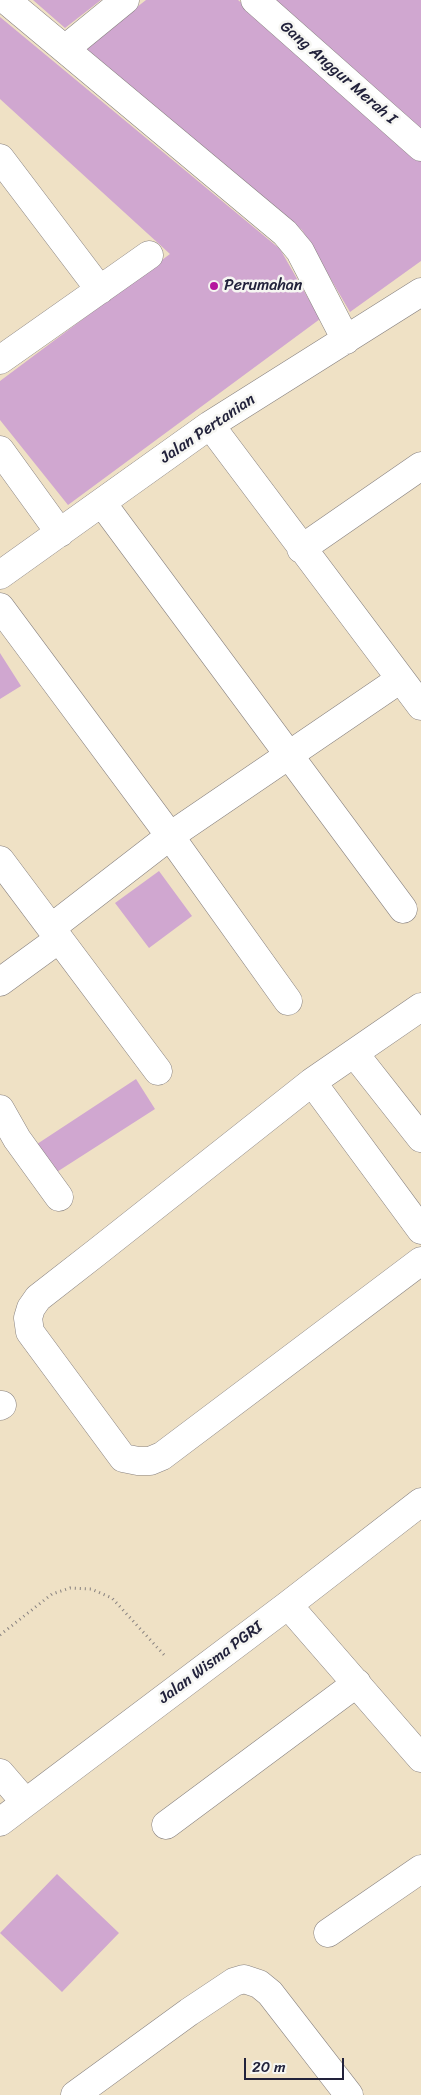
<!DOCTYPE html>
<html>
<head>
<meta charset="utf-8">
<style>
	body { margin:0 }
	#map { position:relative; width:421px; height:2095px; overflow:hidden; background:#efe1c5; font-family:Sriracha,sans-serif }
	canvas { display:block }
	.scale { position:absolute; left:244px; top:2058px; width:100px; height:22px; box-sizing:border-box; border:2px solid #22223b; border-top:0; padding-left:6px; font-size:15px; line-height:18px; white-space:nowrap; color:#22223b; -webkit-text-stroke:4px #f6f6f2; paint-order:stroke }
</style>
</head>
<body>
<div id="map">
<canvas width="421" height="2095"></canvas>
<div class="scale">20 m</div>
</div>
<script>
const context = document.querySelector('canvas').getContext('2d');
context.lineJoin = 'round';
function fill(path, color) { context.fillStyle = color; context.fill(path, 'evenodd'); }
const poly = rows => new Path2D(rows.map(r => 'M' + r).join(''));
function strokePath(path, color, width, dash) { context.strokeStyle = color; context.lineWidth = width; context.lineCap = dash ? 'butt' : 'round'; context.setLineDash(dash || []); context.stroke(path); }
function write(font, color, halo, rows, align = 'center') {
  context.font = font + ' Sriracha,sans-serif'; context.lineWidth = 5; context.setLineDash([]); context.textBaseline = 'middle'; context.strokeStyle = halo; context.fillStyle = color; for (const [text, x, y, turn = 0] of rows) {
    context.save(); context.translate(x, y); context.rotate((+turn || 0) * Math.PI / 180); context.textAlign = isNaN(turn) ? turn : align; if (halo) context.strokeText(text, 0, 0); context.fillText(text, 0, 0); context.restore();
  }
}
const building = poly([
	[33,0,101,0,65,28],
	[146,0,238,0,421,157,421,261,350,312,302,230,81,51],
	[273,0,421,0,421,130],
	[0,17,280,249,320,319,68,505,0,420,0,381,170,254,0,99],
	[0,653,21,686,0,699],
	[159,871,192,916,149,948,115,903],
	[136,1079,155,1109,49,1177,31,1148],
	[57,1874,119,1933,62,1992,0,1933]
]);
const path = poly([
	[0,1635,52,1594,70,1588,91,1589,112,1598,166,1657]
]);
const minor = poly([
	[6,0,285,233,300,251,346,340],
	[255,0,421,147],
	[65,49,125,0],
	[0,158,100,290],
	[0,360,149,255],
	[210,425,421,706],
	[0,450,60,533],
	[102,503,403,909],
	[301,549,421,466],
	[0,575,210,425,421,292],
	[0,607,170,836,288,1001],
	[0,860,158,1071],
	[51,928,170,836,399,680],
	[0,982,59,939],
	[421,1007,312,1082,97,1252,38,1298,31,1308,28,1318,30,1332,123,1458,138,1461,150,1461,162,1456,421,1261],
	[354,1053,421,1138],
	[312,1082,421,1230],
	[0,1109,17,1139,59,1197],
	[0,1406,2,1405],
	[288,1605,421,1758],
	[0,1773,25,1802],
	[0,1822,288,1605,421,1502],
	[166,1825,357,1683],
	[328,1933,421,1869],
	[75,2095,189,2012,234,1982,244,1979,259,1984,270,1993,349,2095]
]);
const markers = [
	[214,286,5,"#b5179e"]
];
const streetNames = [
	["Gang Anggur Merah I",338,73,41],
	["Jalan Pertanian",208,429,-34],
	["Jalan Wisma PGRI",211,1663,-37]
];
const poiNames = [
	["Perumahan",224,286]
];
fill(building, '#d0a7d0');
strokePath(minor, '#888280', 29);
strokePath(path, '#888280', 3, [1, 4]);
strokePath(minor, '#fff', 28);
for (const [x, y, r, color] of markers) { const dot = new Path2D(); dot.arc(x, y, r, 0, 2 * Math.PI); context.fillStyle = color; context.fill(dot); strokePath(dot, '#f6f6f2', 2); }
write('16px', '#22223b', '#f6f6f2', streetNames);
write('16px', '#22223b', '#f6f6f2', poiNames, 'left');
</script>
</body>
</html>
